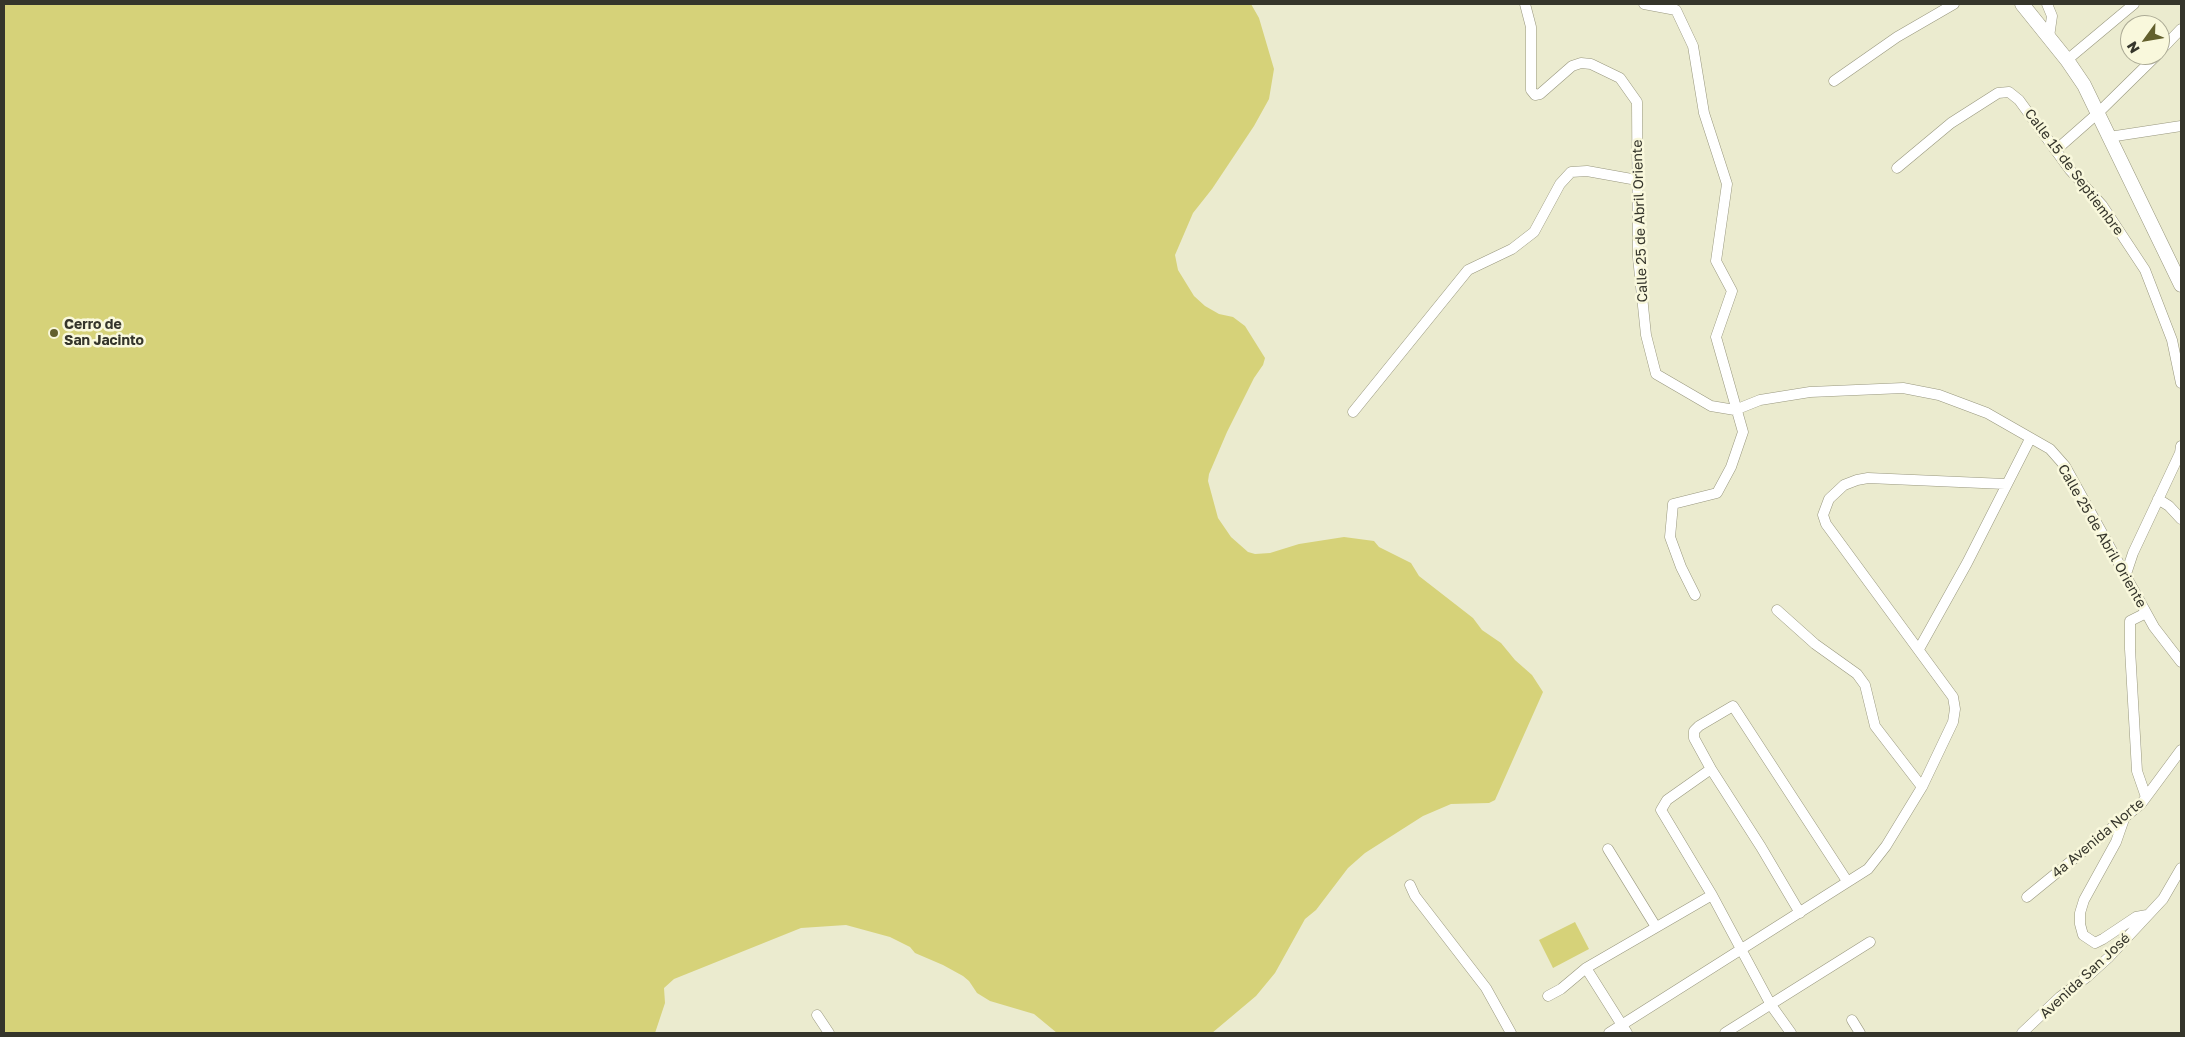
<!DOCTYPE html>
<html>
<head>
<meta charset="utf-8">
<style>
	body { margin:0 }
	#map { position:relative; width:2185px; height:1037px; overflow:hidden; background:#ebebcf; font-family:"Golos Text",sans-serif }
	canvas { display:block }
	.frame { position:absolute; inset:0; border:5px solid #35352b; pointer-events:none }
	.north { position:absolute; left:2120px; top:15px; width:50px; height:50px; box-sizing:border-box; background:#f9f8dc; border:1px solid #abaa95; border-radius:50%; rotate:238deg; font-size:14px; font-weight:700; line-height:20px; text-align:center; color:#35352b }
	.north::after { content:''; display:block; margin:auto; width:18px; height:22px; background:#63602d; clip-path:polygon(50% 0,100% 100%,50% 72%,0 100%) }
</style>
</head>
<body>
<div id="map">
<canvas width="2185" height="1037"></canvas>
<div class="frame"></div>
<div class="north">N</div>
</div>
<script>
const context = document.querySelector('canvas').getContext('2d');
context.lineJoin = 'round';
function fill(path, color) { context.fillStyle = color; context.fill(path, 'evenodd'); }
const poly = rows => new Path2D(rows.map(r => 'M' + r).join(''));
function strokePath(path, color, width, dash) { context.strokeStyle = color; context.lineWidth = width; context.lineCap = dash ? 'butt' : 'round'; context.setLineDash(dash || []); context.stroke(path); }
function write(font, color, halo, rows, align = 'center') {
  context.font = font + ' "Golos Text",sans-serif'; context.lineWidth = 5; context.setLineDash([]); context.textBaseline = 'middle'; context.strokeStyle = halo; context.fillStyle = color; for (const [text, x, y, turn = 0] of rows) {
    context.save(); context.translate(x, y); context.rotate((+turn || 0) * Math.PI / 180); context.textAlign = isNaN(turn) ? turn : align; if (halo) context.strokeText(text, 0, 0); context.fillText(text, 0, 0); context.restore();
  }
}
const green = poly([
	[4,4,1251,4,1259,18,1274,69,1269,99,1254,126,1212,189,1193,213,1175,255,1178,270,1194,296,1205,306,1219,314,1233,317,1245,326,1265,358,1263,365,1254,378,1227,432,1209,474,1208,481,1218,518,1231,537,1248,552,1255,554,1270,553,1299,544,1344,537,1374,541,1379,547,1411,563,1419,576,1473,618,1482,630,1501,643,1515,660,1532,675,1543,692,1495,800,1489,803,1451,804,1423,816,1365,853,1348,868,1316,910,1305,919,1275,973,1256,996,1212,1033,1057,1033,1034,1014,990,1001,977,993,969,981,963,976,943,965,915,953,910,947,890,937,846,925,801,928,674,979,664,988,665,1003,655,1033,4,1033],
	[1575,922,1589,949,1553,968,1539,940]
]);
const minor = poly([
	[1525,4,1531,27,1531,90,1535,95,1540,94,1572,66,1581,63,1591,64,1620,78,1637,102,1638,257,1646,335,1656,374,1711,406,1735,410,1760,400,1810,392,1903,388,1939,395,1987,413,2050,449,2065,466,2154,627,2181,662],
	[1644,4,1676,10,1693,46,1704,113,1727,184,1716,261,1732,291,1716,337,1743,432,1731,467,1717,493,1673,504,1670,537,1681,567,1695,595],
	[2047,4,2052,16,2049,37],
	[2160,51,2181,29],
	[2067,60,2134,4],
	[1834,81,1897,37,1954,4],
	[2109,137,2181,126],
	[2056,150,2098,113,2157,55],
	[1897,168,1951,123,1998,93,2009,92,2019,100,2070,170,2102,205,2145,270,2172,340,2181,383],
	[1353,412,1468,270,1512,249,1534,232,1560,184,1571,172,1587,171,1637,180],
	[2158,499,2169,506,2181,519],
	[2126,574,2133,553,2180,453,2181,446],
	[1777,610,1815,644,1857,674,1865,685,1875,726,1922,787],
	[2146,613,2130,621,2130,649,2137,771,2146,797],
	[1919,649,1967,563,2030,439],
	[1711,769,1667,800,1661,810,1712,895,1771,1005,1791,1033],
	[2124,819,2116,842,2084,900,2080,913,2080,924,2083,935,2095,943,2103,939,2136,917,2147,915],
	[1608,849,1656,927],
	[1410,885,1415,896,1486,988,1511,1033],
	[2027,897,2141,804,2181,750],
	[1800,913,1761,847,1711,769,1694,738,1694,731,1699,726,1733,706,1847,881],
	[1586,968,1627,1033],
	[1548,996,1561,989,1586,968,1712,895],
	[817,1015,829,1033],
	[1852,1020,1860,1033],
	[1609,1033,1868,869,1886,846,1922,787,1953,722,1955,709,1953,697,1826,524,1823,515,1829,499,1844,485,1857,480,1868,478,2005,484],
	[1725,1033,1870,942],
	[2022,1033,2060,997,2087,977,2108,958,2163,899,2181,868]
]);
const secondary = poly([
	[2022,4,2067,60,2084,85,2181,285]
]);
const markers = [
	[54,333,5,"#63602d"]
];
const streetNames = [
	["Calle 15 de Septiembre",2074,172,53],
	["Calle 25 de Abril Oriente",1640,221,-92],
	["Calle 25 de Abril Oriente",2102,536,60],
	["4a Avenida Norte",2098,838,-40],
	["Avenida San José",2085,976,-43]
];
const poiNames = [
	["Cerro de",64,325],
	["San Jacinto",64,341]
];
fill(green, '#d6d279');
strokePath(minor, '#98977e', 11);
strokePath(secondary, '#98977e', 15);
strokePath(minor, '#fff', 10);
strokePath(secondary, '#fff', 14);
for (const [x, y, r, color] of markers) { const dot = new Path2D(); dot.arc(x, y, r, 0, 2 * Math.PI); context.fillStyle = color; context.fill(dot); strokePath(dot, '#f9f8dc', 2); }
write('14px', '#35352b', '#f9f8dc', streetNames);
write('bold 14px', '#35352b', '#f9f8dc', poiNames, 'left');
</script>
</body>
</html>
